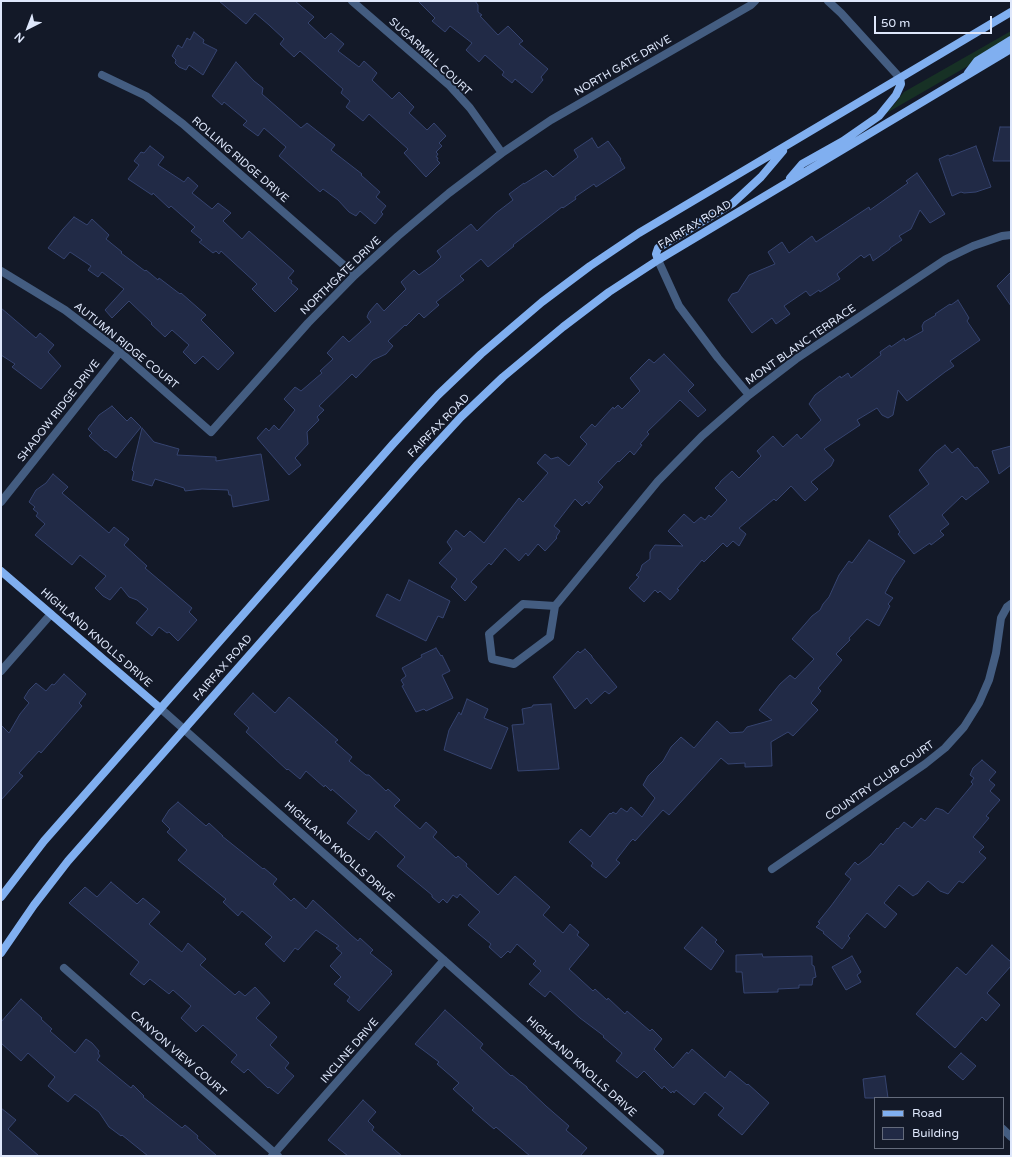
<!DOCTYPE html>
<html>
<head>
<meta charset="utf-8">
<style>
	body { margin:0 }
	#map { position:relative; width:1012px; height:1157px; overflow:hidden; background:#131928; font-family:"Varela Round",sans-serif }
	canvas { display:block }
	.frame { position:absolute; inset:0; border:2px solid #dee7fb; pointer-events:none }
	.legend { position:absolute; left:874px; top:1097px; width:130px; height:52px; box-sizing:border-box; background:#131928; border:1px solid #646b7c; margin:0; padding:5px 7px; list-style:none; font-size:12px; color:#dee7fb }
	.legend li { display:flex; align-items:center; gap:8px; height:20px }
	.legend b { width:20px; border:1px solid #646b7c }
	.north { position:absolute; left:8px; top:8px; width:40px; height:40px; -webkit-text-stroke:3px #131928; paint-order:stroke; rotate:222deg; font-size:11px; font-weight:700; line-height:16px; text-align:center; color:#dee7fb }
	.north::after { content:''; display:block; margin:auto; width:14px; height:18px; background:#dee7fb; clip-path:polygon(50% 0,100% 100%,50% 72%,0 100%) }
	.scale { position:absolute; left:874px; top:16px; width:118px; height:18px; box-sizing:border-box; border:2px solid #dee7fb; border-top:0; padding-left:5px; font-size:12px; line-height:14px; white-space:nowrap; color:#dee7fb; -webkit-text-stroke:3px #131928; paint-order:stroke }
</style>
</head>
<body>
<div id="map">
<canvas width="1012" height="1157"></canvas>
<div class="frame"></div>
<ul class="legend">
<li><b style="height:5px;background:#80aff0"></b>Road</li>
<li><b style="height:11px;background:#212a46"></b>Building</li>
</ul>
<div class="north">N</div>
<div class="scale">50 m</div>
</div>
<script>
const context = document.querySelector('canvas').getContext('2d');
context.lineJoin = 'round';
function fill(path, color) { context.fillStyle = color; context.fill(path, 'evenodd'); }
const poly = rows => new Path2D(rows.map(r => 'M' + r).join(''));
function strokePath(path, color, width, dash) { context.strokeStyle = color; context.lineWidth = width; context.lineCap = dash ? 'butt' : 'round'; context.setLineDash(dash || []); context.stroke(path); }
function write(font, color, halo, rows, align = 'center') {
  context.font = font + ' "Varela Round",sans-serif'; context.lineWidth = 4; context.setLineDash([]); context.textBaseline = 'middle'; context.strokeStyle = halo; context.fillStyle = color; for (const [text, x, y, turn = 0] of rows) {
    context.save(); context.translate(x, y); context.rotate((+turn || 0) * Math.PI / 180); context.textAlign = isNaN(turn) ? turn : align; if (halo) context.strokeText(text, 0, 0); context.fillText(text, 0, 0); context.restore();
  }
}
const green = poly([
	[1011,31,1011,41,885,114,885,113,893,106,904,92]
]);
const building = poly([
	[219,1,295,1,314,17,308,23,325,39,331,33,344,44,338,51,359,67,364,61,377,73,372,80,392,99,399,92,414,107,409,113,427,130,434,123,446,136,439,143,442,146,436,152,438,154,436,157,438,158,437,160,440,163,426,177,404,153,408,149,369,114,363,121,346,107,350,101,341,93,343,89,300,51,294,57,280,44,284,39,269,25,255,13,246,24,219,1],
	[418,1,475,1,478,5,478,12,482,15,480,16,498,35,508,26,523,41,519,44,548,69,541,77,543,80,532,93,515,79,512,83,502,75,504,72,485,55,479,62,466,50,472,43,450,26,445,32,432,21,435,18,418,1],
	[194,32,204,40,203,43,217,50,203,75,189,65,186,70,179,67,175,63,176,60,172,56,178,45,182,48,187,38,190,40,194,32],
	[236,62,254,81,263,88,262,94,301,128,307,123,335,145,331,150,362,174,361,175,380,192,376,197,386,206,381,212,383,214,375,224,360,211,356,216,349,212,338,200,323,189,320,192,279,156,286,147,264,128,258,136,243,125,247,121,224,102,222,105,212,96,236,62],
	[1000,127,1011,127,1011,161,993,161,1000,127],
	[592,138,598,148,608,141,621,159,620,160,625,168,596,187,594,184,575,197,576,199,563,208,562,207,513,245,514,246,488,267,481,259,460,276,464,280,436,302,439,305,424,318,419,313,406,326,405,325,388,341,393,346,386,354,373,360,356,378,352,374,319,406,324,410,317,417,319,420,307,432,308,444,295,458,301,465,289,475,257,438,266,428,269,431,274,425,279,430,295,410,284,399,295,387,301,391,322,373,320,371,333,359,327,353,343,336,349,342,371,322,367,317,369,312,377,303,384,311,406,289,401,282,414,270,419,275,434,264,441,257,437,251,471,224,477,231,496,213,513,200,509,194,524,183,524,184,546,170,553,177,578,157,574,150,592,138],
	[150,146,164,157,158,165,184,182,188,177,198,186,192,193,212,209,218,203,231,213,223,221,242,239,249,231,294,271,288,278,292,281,291,283,298,289,275,312,252,289,257,284,221,251,219,254,216,251,213,253,199,242,202,240,191,231,195,227,171,206,169,208,153,193,152,195,128,179,139,165,134,161,141,152,144,153,150,146],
	[976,146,991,187,976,192,964,193,961,192,952,196,939,159,948,155,950,156,976,146],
	[917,173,945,214,930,223,920,210,911,229,899,236,902,240,890,248,890,249,873,261,870,254,864,258,861,255,837,274,840,279,820,292,819,290,810,296,806,291,784,306,790,314,776,324,772,318,752,333,728,300,732,294,738,292,749,275,775,264,768,252,782,242,789,253,812,236,816,242,869,207,870,210,908,183,906,181,917,173],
	[74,217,87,225,92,219,109,235,106,239,122,252,121,253,145,271,146,270,158,280,159,278,180,294,181,293,206,315,201,320,234,353,218,370,203,356,195,364,183,352,189,345,172,330,165,337,151,324,152,323,129,301,112,318,105,310,124,289,102,272,98,277,88,270,91,266,70,252,64,259,48,248,63,229,74,217],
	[1011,272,1011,306,997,286,1011,272],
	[958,300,969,318,967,321,980,340,950,361,954,366,945,372,907,401,898,390,893,415,888,418,882,415,877,408,857,420,860,425,824,449,834,460,831,466,811,482,818,489,805,501,791,486,776,501,774,499,739,528,746,534,739,546,733,541,727,547,723,543,704,562,702,560,677,589,679,590,670,600,660,591,658,593,655,590,644,602,629,588,639,577,636,575,640,571,642,565,650,559,650,552,655,545,683,546,668,531,684,514,694,523,701,517,705,520,709,515,711,517,727,500,715,488,720,483,720,482,732,471,739,478,761,456,757,451,773,436,783,447,797,434,801,439,821,420,809,404,815,395,840,376,841,378,848,373,851,378,881,355,880,352,890,345,891,347,904,338,905,341,923,331,922,326,924,322,936,315,935,314,950,304,951,305,958,300],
	[1,308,36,338,40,333,54,345,48,352,61,366,41,389,12,367,15,364,1,355,1,308],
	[664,354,694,385,688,391,706,410,698,417,680,400,647,432,649,434,640,444,642,445,634,455,630,451,619,462,618,461,598,482,603,487,589,504,587,501,582,506,575,499,554,526,560,531,556,537,557,538,545,551,538,544,528,556,526,553,519,561,505,548,491,565,489,563,471,582,477,587,465,601,451,587,457,579,439,563,452,549,447,542,456,530,464,537,470,531,484,543,519,498,523,502,548,473,537,463,545,454,551,459,558,457,569,466,587,444,580,437,592,424,595,427,613,407,614,409,618,405,622,409,640,391,630,378,649,359,654,363,664,354],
	[112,406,127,421,131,417,141,427,116,458,106,450,105,451,89,436,92,433,88,429,99,415,112,406],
	[142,428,154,442,179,449,177,455,216,457,216,461,261,454,269,500,233,507,231,495,229,495,228,490,202,489,185,491,184,488,155,479,152,486,132,480,134,472,132,470,142,428],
	[945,445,952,453,958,448,975,468,977,467,989,482,966,500,962,496,942,515,949,524,940,531,944,535,931,545,930,543,914,554,898,534,900,532,889,516,929,484,919,470,936,452,945,445],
	[1011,446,1011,465,999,474,992,451,1011,446],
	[53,474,68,487,62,493,109,533,114,527,129,539,124,545,147,566,145,568,192,608,189,612,197,620,178,641,169,632,167,633,159,627,152,636,136,623,148,609,137,600,129,597,121,587,110,600,103,596,95,588,106,576,80,555,72,565,35,535,45,524,36,516,38,513,33,509,35,507,29,502,36,490,46,483,53,474],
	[869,540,905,561,893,578,885,593,893,598,888,604,890,606,879,626,867,619,849,638,850,640,836,654,842,660,818,688,821,691,811,703,818,710,793,736,788,732,771,742,772,766,745,767,745,763,728,764,721,758,669,815,663,810,635,841,633,839,630,842,616,860,620,863,606,878,591,866,593,863,569,842,581,829,590,837,610,813,611,814,613,812,616,814,621,808,627,812,631,807,642,817,655,798,643,785,648,776,663,761,671,747,681,737,694,748,717,721,730,733,743,732,747,727,772,720,759,710,780,684,790,675,795,679,814,659,792,639,812,616,820,610,823,604,829,597,839,575,849,561,852,563,869,540],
	[409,580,450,601,443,618,438,616,426,641,376,616,387,594,400,601,409,580],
	[436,648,441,656,442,655,450,671,442,675,453,698,426,711,424,709,416,712,402,686,404,685,401,680,406,676,402,668,422,657,421,655,436,648],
	[585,649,592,656,592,657,617,687,609,694,605,691,591,704,587,698,575,709,553,677,578,651,580,653,585,649],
	[64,674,86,694,79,703,82,706,41,753,39,751,19,773,23,776,1,800,1,725,9,733,20,714,29,703,24,698,29,690,36,683,46,691,52,684,54,685,64,674],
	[253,693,275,713,289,697,338,740,335,742,352,757,349,761,366,775,369,775,386,791,388,789,400,800,394,806,420,829,426,822,437,832,433,837,456,858,458,856,467,864,466,866,498,895,515,876,550,907,543,915,563,933,570,924,579,932,577,935,589,945,569,969,593,991,595,989,607,1000,608,998,625,1014,627,1011,650,1031,652,1029,662,1039,654,1049,673,1068,687,1052,688,1054,692,1049,725,1078,730,1071,747,1085,748,1084,769,1103,742,1135,718,1115,724,1108,705,1092,694,1105,676,1090,674,1093,673,1091,671,1093,664,1086,662,1089,644,1071,637,1078,616,1061,622,1053,603,1037,604,1036,580,1018,550,991,545,997,529,984,541,971,533,964,536,961,517,944,510,953,508,951,501,958,489,947,491,944,468,925,480,912,460,894,457,898,453,895,447,903,443,899,439,903,432,897,432,895,397,866,405,857,376,831,369,840,347,823,357,811,332,789,331,791,325,785,324,787,306,771,300,779,288,769,287,770,258,743,246,732,249,728,234,714,253,693],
	[467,699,488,709,484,718,508,728,491,769,444,750,449,730,459,712,461,715,467,699],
	[551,704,559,769,518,771,512,725,524,724,522,709,532,707,533,705,551,704],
	[982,760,996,772,989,780,995,785,990,791,1000,800,986,816,989,818,973,837,984,847,979,852,986,858,963,883,959,881,948,894,940,891,928,881,917,894,916,894,913,896,899,885,884,903,897,914,885,928,867,913,848,936,850,938,842,949,823,933,824,932,816,927,820,923,818,922,831,906,851,879,845,874,855,862,858,865,870,856,881,843,883,845,897,828,898,829,904,822,912,828,921,818,925,821,936,808,943,810,948,814,973,784,971,782,974,778,970,775,973,768,982,760],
	[178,802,206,826,209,823,223,836,222,836,263,869,264,868,277,879,273,884,291,901,294,898,306,909,313,900,351,935,358,941,360,938,373,950,370,953,392,971,390,972,392,974,359,1011,347,1001,350,997,334,984,341,977,330,966,342,953,336,948,339,946,316,930,298,950,295,948,284,962,265,944,272,937,242,911,238,916,223,902,226,899,178,860,187,850,167,832,170,829,162,821,169,810,178,802],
	[111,882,137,904,143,898,160,912,149,924,182,952,188,943,206,959,200,965,235,995,239,991,245,996,255,987,270,1003,256,1018,277,1037,270,1045,289,1063,285,1068,294,1076,278,1094,269,1087,268,1088,248,1069,244,1073,231,1062,237,1055,203,1025,196,1032,181,1018,191,1006,173,990,169,994,150,979,144,985,130,974,139,962,69,903,85,887,97,897,111,882],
	[702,927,717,940,715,942,724,951,711,970,684,948,702,927],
	[992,945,1011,962,1011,966,987,993,1000,1005,986,1021,982,1017,955,1048,916,1014,957,967,966,975,992,945],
	[762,954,763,957,812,956,812,965,814,966,816,977,813,978,812,985,799,985,799,988,778,989,778,992,744,993,742,972,736,972,736,955,762,954],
	[852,956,861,972,857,975,861,982,846,990,832,967,852,956],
	[21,999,42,1018,41,1019,52,1029,50,1031,75,1053,86,1039,92,1043,99,1051,98,1053,100,1056,97,1060,131,1088,133,1085,144,1096,143,1097,182,1128,185,1125,191,1130,198,1136,197,1138,217,1156,148,1156,122,1135,121,1136,109,1127,99,1112,75,1094,68,1102,48,1086,55,1077,28,1053,21,1061,1,1043,1,1022,21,999],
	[445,1010,483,1044,480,1048,511,1076,512,1075,527,1087,527,1088,546,1106,569,1126,566,1130,587,1148,580,1156,530,1156,496,1127,494,1129,472,1110,474,1108,453,1089,459,1083,437,1064,439,1062,415,1044,445,1010],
	[961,1053,976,1066,963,1080,948,1067,961,1053],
	[885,1076,888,1098,865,1098,863,1079,885,1076],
	[363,1100,376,1112,368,1121,374,1127,372,1130,402,1156,348,1156,328,1140,363,1100],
	[1,1108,16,1120,8,1129,39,1156,1,1156,1,1108]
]);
const street = poly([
	[352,1,450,86,470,108,502,153],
	[828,1,841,13,900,78],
	[102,75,146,96,183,124,355,275],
	[658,260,679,306,718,358,749,395],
	[1,271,65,310,120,352,211,432,308,323,355,275,398,236,449,193,502,153,551,120,751,5,755,1],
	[1,502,120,352],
	[555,606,523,604,489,634,492,659,514,664,550,637,555,606,658,481,702,436,749,395,796,359,946,259,973,246,1002,236,1011,235],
	[1,671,51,614],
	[160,708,660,1152],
	[772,869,925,764,945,748,964,727,979,703,989,680,996,653,1001,618,1007,607,1011,604],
	[64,968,278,1156],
	[1003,1129,1011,1137],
	[272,1156,444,960]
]);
const secondary = poly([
	[968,73,977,61,1011,40],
	[790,178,802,164,843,141,879,116,896,95,901,84,900,78],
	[658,260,656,254,658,248,733,203,761,177,783,151],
	[1,571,160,708],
	[1,897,44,841,393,444,438,395,481,354,542,302,590,266,639,233,1011,12],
	[1,953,34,905,68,861,417,465,461,417,503,377,563,327,609,292,658,260,1011,49]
]);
const streetNames = [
	["SUGARMILL COURT",430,57,43],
	["NORTH GATE DRIVE",623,66,-30],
	["ROLLING RIDGE DRIVE",240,160,41],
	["FAIRFAX ROAD",695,225,-31],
	["NORTHGATE DRIVE",341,276,-44],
	["MONT BLANC TERRACE",801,345,-35],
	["AUTUMN RIDGE COURT",126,346,39],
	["SHADOW RIDGE DRIVE",59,411,-52],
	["FAIRFAX ROAD",439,426,-46],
	["HIGHLAND KNOLLS DRIVE",96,638,41],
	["FAIRFAX ROAD",223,668,-49],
	["COUNTRY CLUB COURT",880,781,-35],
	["HIGHLAND KNOLLS DRIVE",339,852,42],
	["INCLINE DRIVE",350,1051,-49],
	["CANYON VIEW COURT",178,1054,41],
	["HIGHLAND KNOLLS DRIVE",581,1067,42]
];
fill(green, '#173125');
fill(building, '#212a46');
strokePath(building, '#364470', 1);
strokePath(street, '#445d81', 8);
strokePath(secondary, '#80aff0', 8);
write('11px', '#dee7fb', '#131928', streetNames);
</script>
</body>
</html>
